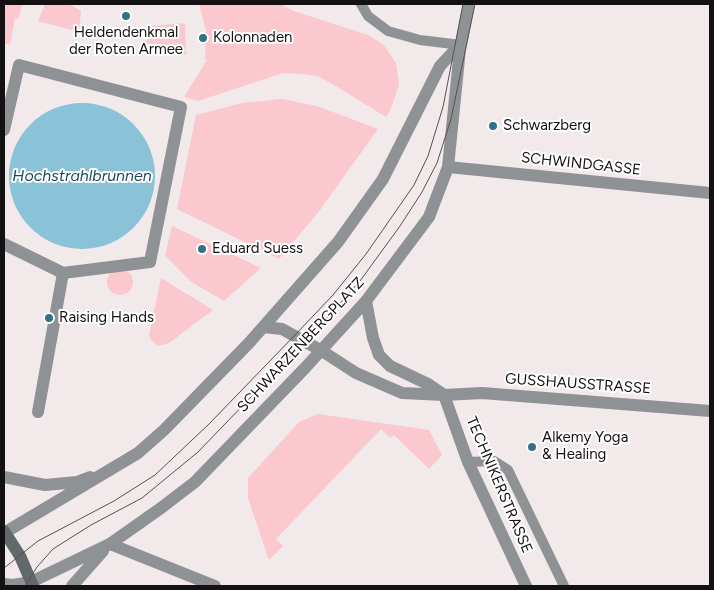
<!DOCTYPE html>
<html>
<head>
<meta charset="utf-8">
<style>
	body { margin:0 }
	#map { position:relative; width:714px; height:590px; overflow:hidden; background:#f2e9ea; font-family:Figtree,sans-serif }
	canvas { display:block }
	.frame { position:absolute; inset:0; border:5px solid #141112; pointer-events:none }
</style>
</head>
<body>
<div id="map">
<canvas width="714" height="590"></canvas>
<div class="frame"></div>
</div>
<script>
const context = document.querySelector('canvas').getContext('2d');
context.lineJoin = 'round';
function fill(path, color) { context.fillStyle = color; context.fill(path, 'evenodd'); }
const poly = rows => new Path2D(rows.map(r => 'M' + r).join(''));
function strokePath(path, color, width, dash) { context.strokeStyle = color; context.lineWidth = width; context.lineCap = dash ? 'butt' : 'round'; context.setLineDash(dash || []); context.stroke(path); }
function write(font, color, halo, rows, align = 'center') {
  context.font = font + ' Figtree,sans-serif'; context.lineWidth = 4; context.setLineDash([]); context.textBaseline = 'middle'; context.strokeStyle = halo; context.fillStyle = color; for (const [text, x, y, turn = 0] of rows) {
    context.save(); context.translate(x, y); context.rotate((+turn || 0) * Math.PI / 180); context.textAlign = isNaN(turn) ? turn : align; if (halo) context.strokeText(text, 0, 0); context.fillText(text, 0, 0); context.restore();
  }
}
const green = poly([
	[4,4,23,4,18,19,15,18,10,45,4,43],
	[45,4,69,4,81,11,79,32,38,21],
	[199,4,280,4,294,11,368,35,383,44,396,63,399,85,390,111,386,117,331,83,317,76,302,74,283,73,198,101,184,97,207,60,205,59,206,30],
	[185,23,186,55,143,46,149,37,150,26],
	[282,99,317,106,378,129,320,210,279,259,177,209,196,115,242,103],
	[172,226,261,268,224,301,190,281,165,255],
	'107 282a13 13 0 1 1 26 0a13 13 0 1 1-26 0Z',
	[161,278,213,310,169,343,158,346,151,340,149,335],
	[318,414,429,430,442,455,429,469,394,435,390,438,381,429,276,539,283,546,269,560,248,498,248,478,299,422]
]);
const water = poly([
	'9 176a73 73 0 1 1 146 0a73 73 0 1 1-146 0Z'
]);
const service = poly([
	[361,4,368,16,388,31,420,40,461,45],
	[468,462,494,461,508,470,564,586]
]);
const pedestrian = poly([
	[4,130,19,65,181,107,150,262,63,273,4,244],
	[38,412,63,273]
]);
const minor = poly([
	[448,167,710,193],
	[444,395,468,462,526,586],
	[110,544,215,586]
]);
const tertiary = poly([
	[366,301,373,338,379,355,390,366,428,384,444,395],
	[264,327,282,329,322,351,356,373,402,393,444,395,482,393,710,411],
	[4,477,45,485,77,482,90,477],
	[4,533,138,453,164,430,249,343,338,242,383,179,440,66,453,52,460,49],
	[4,584,13,585,31,582,110,544,161,508,195,482,305,368,366,301,429,217,448,167,460,49,469,4],
	[72,586,103,551]
]);
const secondary = poly([
	[4,531,20,556,33,586]
]);
const tram = poly([
	[4,568,38,541,114,501,155,475,209,424,294,336,333,295,366,254,414,185,428,156,443,107,463,4],
	[25,586,37,567,53,549,91,525,142,498,198,452,326,319,360,281,400,226,422,192,437,163,451,119,475,4]
]);
const markers = [
	[126,16,5,"#337186"],
	[203,38,5,"#337186"],
	[493,126,5,"#337186"],
	[202,249,5,"#337186"],
	[49,318,5,"#337186"],
	[532,447,5,"#337186"]
];
const poiNames = [
	["Heldendenkmal",126,33,"center"],
	["der Roten Armee",126,50,"center"],
	["Kolonnaden",213,38],
	["Schwarzberg",503,126],
	["Eduard Suess",212,249],
	["Raising Hands",59,318],
	["Alkemy Yoga",542,438],
	["& Healing",542,455]
];
const streetNames = [
	["SCHWINDGASSE",581,164,6],
	["SCHWARZENBERGPLATZ",301,345,-47],
	["GUSSHAUSSTRASSE",578,384,4],
	["TECHNIKERSTRASSE",499,485,67]
];
const waterNames = [
	["Hochstrahlbrunnen",82,176]
];
fill(green, '#fac8ce');
fill(water, '#8ac2d7');
strokePath(service, '#8f9294', 10);
strokePath(pedestrian, '#8f9294', 12);
strokePath(minor, '#8f9294', 12);
strokePath(tertiary, '#8f9294', 12);
strokePath(secondary, '#63686a', 12);
strokePath(tram, '#565152', 1);
for (const [x, y, r, color] of markers) { const dot = new Path2D(); dot.arc(x, y, r, 0, 2 * Math.PI); context.fillStyle = color; context.fill(dot); strokePath(dot, '#fff', 2); }
write('15px', '#141112', '#fff', poiNames, 'left');
write('15px', '#141112', '#fff', streetNames);
write('italic 16px', '#1a4959', '#fff', waterNames);
</script>
</body>
</html>
